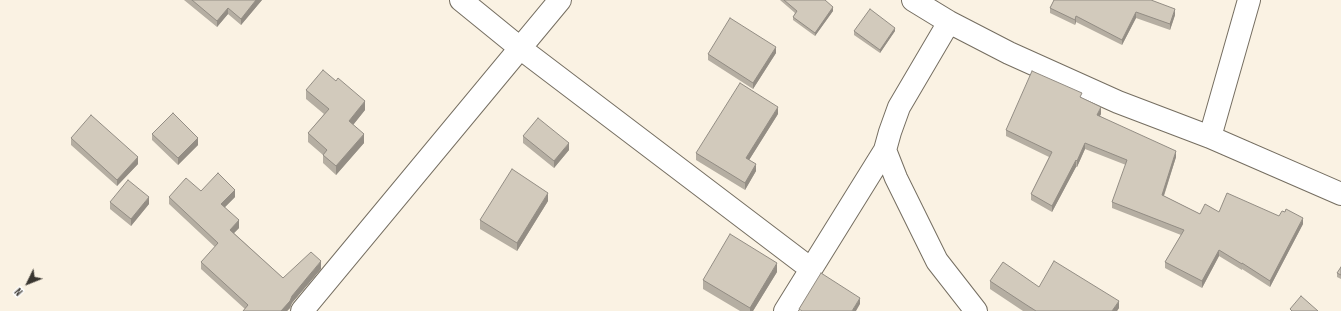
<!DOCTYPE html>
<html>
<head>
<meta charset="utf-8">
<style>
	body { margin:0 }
	#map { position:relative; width:1341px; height:311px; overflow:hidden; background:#faf2e3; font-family:"Sofia Sans Condensed",sans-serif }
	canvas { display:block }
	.north { position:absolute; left:8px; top:263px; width:40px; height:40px; -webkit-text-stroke:3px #fff; paint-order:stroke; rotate:227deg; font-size:11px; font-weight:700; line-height:16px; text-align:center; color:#393630 }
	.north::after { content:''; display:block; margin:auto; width:14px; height:18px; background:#393630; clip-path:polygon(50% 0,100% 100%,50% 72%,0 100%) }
</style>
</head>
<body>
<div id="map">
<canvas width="1341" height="311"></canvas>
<div class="north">N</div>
</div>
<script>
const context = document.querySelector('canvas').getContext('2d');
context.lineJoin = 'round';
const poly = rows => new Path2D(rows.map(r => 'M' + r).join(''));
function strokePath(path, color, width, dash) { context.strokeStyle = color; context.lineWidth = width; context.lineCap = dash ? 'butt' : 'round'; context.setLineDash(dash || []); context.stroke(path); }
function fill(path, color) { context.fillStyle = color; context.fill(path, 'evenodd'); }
const minor = poly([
	[461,0,520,48,811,269],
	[913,0,949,22,1009,53,1118,102,1210,137,1341,194],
	[1210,137,1249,0],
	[885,150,896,178,937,261,976,311],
	[302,311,560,0],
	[785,311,885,150,890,132,899,107,949,22]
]);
const wall = poly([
	[184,0,262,0,241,25,228,14,217,27],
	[780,0,825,0,833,11,815,36,793,20,793,17,795,13],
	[1054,0,1175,15,1170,30,1136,18,1122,45,1076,22,1075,25,1050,13,1050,8],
	[854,31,895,31,880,53,854,35],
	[776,53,753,89,708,60,708,54],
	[306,90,365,110,353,125,364,143,336,175,323,163,323,155,308,142,308,133,324,114,306,99],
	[1082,98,1101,114,1100,116,1176,157,1164,196,1200,214,1219,212,1279,216,1303,224,1270,287,1242,269,1242,270,1219,256,1202,288,1165,268,1165,262,1181,235,1112,208,1112,202,1126,165,1085,149,1077,167,1076,167,1052,212,1031,200,1031,194,1049,157,1006,136,1006,130],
	[778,114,749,160,756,171,745,190,696,160,696,153],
	[152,134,198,145,178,165,152,140],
	[523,136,569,150,554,168,523,143],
	[71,138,138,164,117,186,71,145],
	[169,197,235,197,225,207,239,228,234,233,283,278,321,269,292,303,290,308,287,311,243,311,245,309,201,269,201,262,215,247,169,204],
	[548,201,517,251,480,229,480,220],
	[110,202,149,204,131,226,110,209],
	[1341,267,1341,279,1337,277,1337,273],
	[777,272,753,311,740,311,703,289,703,280],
	[990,281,1039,287,1119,308,1117,311,1023,311,990,289]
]);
const shadedWall = poly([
	[256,0,262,0,241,25,241,19],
	[833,7,833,11,815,36,815,33],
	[228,8,228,14,217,27,217,21],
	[1175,9,1175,15,1170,30,1170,24],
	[1136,12,1136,18,1122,45,1122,40],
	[1076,16,1076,22,1075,25,1075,20],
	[895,28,895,31,880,53,880,50],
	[776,47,776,53,753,89,753,83],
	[365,101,365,110,349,130,349,121],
	[778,107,778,114,746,165,746,158],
	[1101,107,1101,114,1097,121,1097,115],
	[364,134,364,143,336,175,336,166],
	[198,138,198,145,178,165,178,158],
	[569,143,569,150,554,168,554,161],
	[1085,143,1085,149,1077,167,1077,161],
	[1176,151,1176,157,1162,201,1162,195],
	[138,157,138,164,117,186,117,180],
	[1076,160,1076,167,1052,212,1052,206],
	[756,164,756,171,745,190,745,183],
	[235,190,235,197,221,211,221,204],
	[548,193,548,201,517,251,517,243],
	[149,197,149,204,131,226,131,219],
	[1303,218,1303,224,1270,287,1270,281],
	[239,220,239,228,230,237,230,230],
	[1219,250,1219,256,1202,288,1202,281],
	[321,261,321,269,292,303,290,308,287,311,281,311,292,296],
	[777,263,777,272,753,311,750,311,750,308],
	[860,298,860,304,856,311,852,311],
	[1119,301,1119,308,1117,311,1112,311]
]);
const building = poly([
	[192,0,256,0,241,19,228,8,217,21,192,0],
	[784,0,825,0,833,7,815,33,793,17,797,11,784,0],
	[1054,0,1151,0,1175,9,1170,24,1136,12,1122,40,1076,16,1075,20,1050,8,1054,0],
	[870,9,895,28,880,50,854,31,870,9],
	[730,18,776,47,753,83,708,54,730,18],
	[323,70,336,81,338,78,365,101,349,121,364,134,336,166,323,155,327,150,308,133,329,109,306,90,323,70],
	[1032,71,1082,93,1080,97,1101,107,1097,115,1176,151,1162,195,1200,214,1205,204,1219,212,1227,193,1279,216,1282,211,1285,212,1286,209,1303,218,1270,281,1242,263,1242,264,1219,250,1202,281,1165,262,1184,230,1112,202,1127,160,1085,143,1077,161,1076,160,1052,206,1031,194,1052,152,1006,130,1032,71],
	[740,83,778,107,746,158,756,164,745,183,696,153,740,83],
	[173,113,198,138,178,158,152,134,173,113],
	[91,115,138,157,117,180,71,138,91,115],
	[538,118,569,143,554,161,523,136,538,118],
	[512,169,548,193,517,243,480,220,512,169],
	[218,173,235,190,221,204,239,220,230,230,283,278,311,252,321,261,292,296,290,301,281,311,243,311,248,305,201,262,218,243,169,197,186,178,201,191,218,173],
	[128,180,149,197,131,219,110,202,128,180],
	[730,234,777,263,750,308,703,280,730,234],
	[1054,261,1119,301,1112,311,1036,311,1025,304,990,281,1003,262,1039,287,1054,261],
	[1341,267,1341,275,1337,273,1341,267],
	[821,273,860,298,852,311,802,311,799,309,821,273],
	[1301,296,1318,311,1292,311,1290,309,1301,296]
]);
strokePath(minor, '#756e61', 24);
strokePath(minor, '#fff', 22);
fill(wall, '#b5aea2');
fill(shadedWall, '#938d84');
fill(building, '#d2cabc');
strokePath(building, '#938d84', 1);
</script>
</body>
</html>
